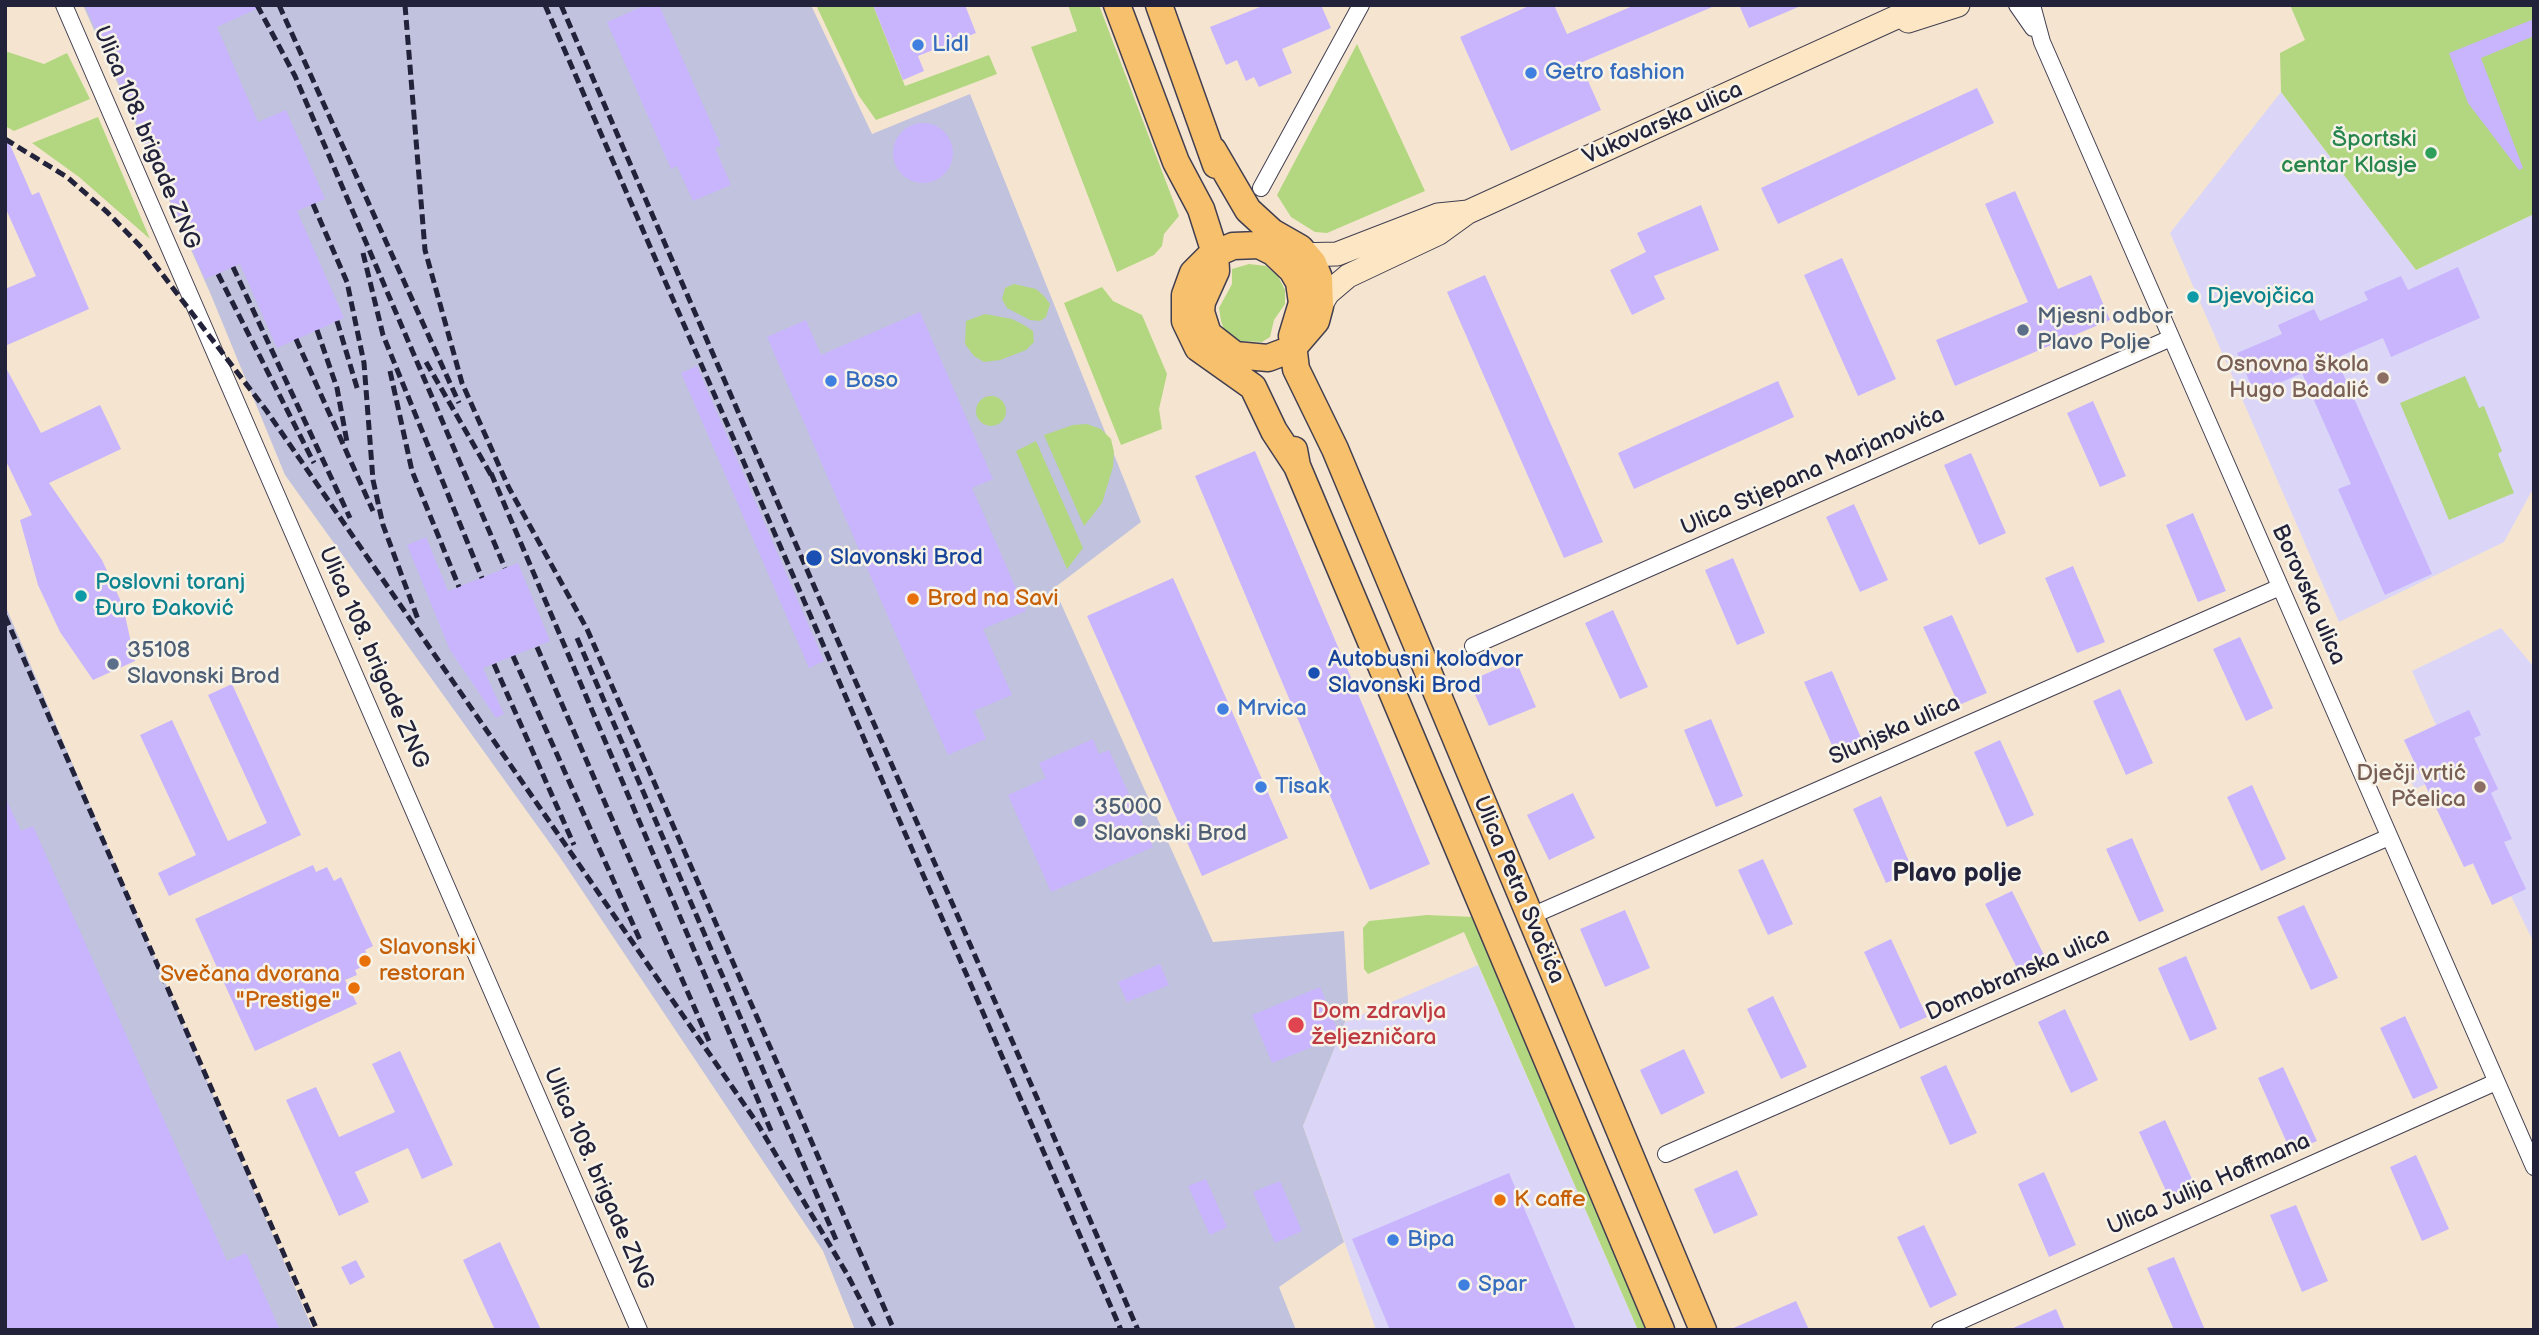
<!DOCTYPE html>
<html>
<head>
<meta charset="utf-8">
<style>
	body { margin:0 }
	#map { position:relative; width:2539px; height:1335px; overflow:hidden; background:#f5e5d0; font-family:"Balsamiq Sans",sans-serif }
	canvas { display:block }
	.frame { position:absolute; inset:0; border:7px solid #22223b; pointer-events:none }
</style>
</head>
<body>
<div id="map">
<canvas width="2539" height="1335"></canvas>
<div class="frame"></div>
</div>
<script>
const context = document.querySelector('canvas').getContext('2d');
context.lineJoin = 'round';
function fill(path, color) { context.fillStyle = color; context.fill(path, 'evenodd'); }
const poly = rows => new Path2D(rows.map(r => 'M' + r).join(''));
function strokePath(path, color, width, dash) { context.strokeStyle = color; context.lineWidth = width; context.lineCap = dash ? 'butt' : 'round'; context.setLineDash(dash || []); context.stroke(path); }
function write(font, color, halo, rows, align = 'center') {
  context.font = font + ' "Balsamiq Sans",sans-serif'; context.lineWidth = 5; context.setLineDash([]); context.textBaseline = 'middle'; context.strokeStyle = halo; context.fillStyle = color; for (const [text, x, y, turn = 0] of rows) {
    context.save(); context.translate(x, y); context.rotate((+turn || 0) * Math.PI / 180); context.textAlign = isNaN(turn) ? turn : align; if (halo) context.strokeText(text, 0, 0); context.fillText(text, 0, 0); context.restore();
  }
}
const built = poly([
	[2281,92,2416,270,2534,214,2534,487,2504,542,2339,622,2170,233],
	[2501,628,2534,667,2534,943,2511,896,2492,905,2473,864,2464,867,2426,784,2415,789,2409,778,2419,773,2404,740,2436,725,2412,671],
	[1478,965,1638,1330,1376,1330,1303,1126,1345,1022]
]);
const industrial = poly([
	[83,5,811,5,872,134,970,94,1141,522,1054,588,1213,942,1344,931,1348,1001,1345,1022,1303,1126,1344,1242,1279,1287,1296,1330,855,1330,823,1251,559,856,285,475,211,295],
	[5,605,313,1330,5,1330]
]);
const green = poly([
	[816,5,873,5,905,86,989,55,997,74,876,120,859,96],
	[1068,5,1099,5,1179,216,1164,234,1162,246,1154,255,1117,272,1031,47,1077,31],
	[2290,5,2534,5,2534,214,2416,270,2281,92,2280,53,2305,40],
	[1357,44,1425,191,1327,233,1315,232,1291,217,1277,195],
	[5,51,44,64,67,53,90,99,14,131,5,126],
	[98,117,150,239,79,177,32,143],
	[1249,264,1266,266,1278,276,1285,290,1285,304,1274,320,1270,337,1262,342,1241,341,1225,332,1221,321,1219,308,1232,284,1232,269],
	[1014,284,1036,289,1044,296,1050,304,1046,317,1040,321,1030,320,1007,308,1002,299,1005,288],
	[1102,287,1113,301,1142,315,1167,374,1159,409,1162,429,1121,445,1064,303],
	[985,314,1012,319,1024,325,1033,331,1034,342,1026,350,1000,360,984,362,974,356,965,344,966,321],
	[2465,376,2479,408,2484,406,2502,451,2498,454,2514,493,2449,520,2400,403],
	'976 411a15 15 0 1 1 30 0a15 15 0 1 1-30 0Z',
	[1087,424,1101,429,1111,439,1114,452,1113,467,1102,503,1084,526,1044,435,1073,425],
	[1036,441,1083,548,1067,569,1016,451],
	[1427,915,1475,917,1647,1330,1638,1330,1464,932,1368,974,1364,969,1363,928,1369,921]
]);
const building = poly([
	[85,5,265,5,217,27,258,122,286,110,325,199,297,211,344,318,277,348,240,264,205,279],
	[646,5,659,5,721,146,715,148,731,185,693,201,677,166,671,169,607,22],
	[873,5,965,5,976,33,918,56,924,71,903,80],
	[1265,5,1321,5,1331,28,1282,49,1292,73,1259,87,1254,77,1246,81,1237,60,1226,65,1210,27],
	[1531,5,1554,5,1567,34,1635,5,1717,5,1580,63,1601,110,1511,151,1460,37],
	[1739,5,1803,5,1749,28],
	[2534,19,2534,36,2481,58,2523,168,2519,170,2468,103,2449,53],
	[1977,88,1994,123,1778,224,1761,188],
	'893 153a30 30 0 1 1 60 0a30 30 0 1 1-60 0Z',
	[5,133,32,195,39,192,89,309,5,346,5,289,36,276,5,207],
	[2015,191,2058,289,2091,275,2110,320,1955,386,1936,340,2028,302,1985,204],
	[1701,205,1719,250,1654,276,1665,299,1632,315,1610,270,1646,252,1637,233],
	[1842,258,1896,379,1858,396,1804,275],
	[2458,267,2480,318,2391,357,2383,338,2336,358,2432,574,2385,595,2338,489,2351,484,2302,373,2255,394,2237,353,2282,334,2278,325,2314,309,2320,321,2368,300,2364,292,2401,276,2408,290],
	[1485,275,1603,542,1564,558,1447,292],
	[920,312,993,479,972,488,1026,611,983,629,1012,695,974,711,986,739,948,755,767,337,806,320,821,355],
	[5,366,41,433,100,405,121,449,49,483,102,560,123,606,135,661,93,680,60,632,38,585,20,520,32,515,5,459],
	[697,366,824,661,809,668,681,373],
	[1778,381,1794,417,1634,489,1618,453],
	[2093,401,2126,476,2100,487,2067,413],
	[1255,451,1430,864,1370,890,1195,476],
	[1971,453,2006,533,1979,545,1944,465],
	[1854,504,1888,580,1860,592,1826,517],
	[2193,513,2226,591,2198,602,2166,525],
	[426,537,448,591,518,563,550,641,483,668,504,714,496,718,450,650,407,545],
	[1733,558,1765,633,1737,645,1705,570],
	[2073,566,2105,642,2077,653,2045,578],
	[1173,578,1288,838,1202,876,1087,616],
	[1613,610,1648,687,1620,699,1585,623],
	[1952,615,1987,693,1959,705,1923,627],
	[2240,637,2273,708,2246,721,2213,649],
	[1516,661,1536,707,1489,726,1469,681],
	[1832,671,1865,747,1838,759,1804,682],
	[232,684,301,835,169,896,158,873,196,855,140,735,172,720,228,841,267,823,208,695],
	[2120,689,2153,763,2126,775,2093,701],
	[2469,710,2481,735,2474,738,2498,789,2491,793,2512,839,2504,842,2526,889,2492,905,2473,863,2464,867,2404,740],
	[1711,719,1743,796,1716,807,1684,730],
	[1093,739,1099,754,1109,750,1153,847,1051,892,1008,795,1046,778,1039,763],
	[2000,740,2034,815,2007,827,1974,752],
	[2252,785,2286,859,2261,871,2227,797],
	[1573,793,1595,838,1549,860,1527,815],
	[1881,796,1913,871,1886,883,1853,809],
	[5,797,21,831,33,826,227,1261,246,1253,280,1330,5,1330],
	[2132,838,2164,911,2139,922,2106,849],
	[1763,859,1793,924,1768,935,1738,870],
	[313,865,316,872,327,867,334,881,341,877,373,946,365,950,371,963,355,970,357,975,345,980,357,1004,255,1051,195,919],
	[2012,891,2048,963,2021,976,1985,904],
	[2304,905,2338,978,2311,990,2277,917],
	[1625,910,1650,968,1605,987,1580,929],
	[1891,939,1927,1017,1900,1029,1864,952],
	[2186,956,2217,1029,2190,1041,2158,968],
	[1160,964,1169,985,1127,1002,1118,982],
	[1320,987,1340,1036,1272,1063,1252,1015],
	[1773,996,1807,1067,1781,1079,1747,1009],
	[2065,1009,2098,1080,2071,1093,2038,1022],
	[2405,1016,2438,1088,2413,1099,2380,1028],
	[1684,1049,1705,1093,1661,1115,1640,1070],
	[400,1051,453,1165,422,1179,408,1148,355,1172,369,1202,339,1216,286,1100,316,1087,339,1137,395,1112,372,1064],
	[1946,1065,1977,1133,1950,1145,1920,1077],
	[2283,1067,2317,1141,2291,1152,2258,1078],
	[2165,1120,2198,1192,2172,1204,2139,1132],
	[2416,1155,2449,1229,2422,1241,2390,1167],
	[1737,1170,1758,1215,1714,1234,1694,1189],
	[2044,1172,2076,1245,2049,1257,2018,1184],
	[1509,1173,1576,1330,1390,1330,1352,1239],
	[1206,1179,1227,1227,1210,1235,1188,1186],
	[1280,1181,1302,1231,1275,1243,1253,1192],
	[2296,1205,2328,1281,2302,1292,2270,1215],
	[1924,1225,1957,1295,1930,1308,1897,1237],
	[500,1242,541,1330,495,1330,463,1260],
	[2174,1257,2205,1330,2174,1330,2147,1268],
	[356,1260,365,1277,350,1285,341,1267],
	[1796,1301,1809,1330,1729,1330],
	[2056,1309,2065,1330,2009,1330]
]);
const street = poly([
	[64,5,639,1330],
	[2017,5,2033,28],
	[2032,5,2042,42,2534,1167],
	[1261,188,1361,5],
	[1473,646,2171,338],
	[1529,917,2280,587],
	[1666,1154,2389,837],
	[1940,1330,2496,1082]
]);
const secondary = poly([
	[1908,21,1958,5],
	[1293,255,1337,254,1438,215,1468,212],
	[1320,306,1328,293,1348,276,1439,233,1468,212,1923,5]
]);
const primary = poly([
	[1117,5,1176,162,1201,209,1215,253,1216,271,1202,302,1201,312,1208,334,1235,355,1268,358,1292,349,1316,321,1320,306,1319,278,1313,263,1300,248,1272,232,1248,210,1213,150],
	[1159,5,1216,165],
	[1294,450,1297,466,1661,1330],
	[1297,466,1274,431,1253,387,1198,348,1185,321,1185,295,1193,273,1210,256,1233,246,1259,245,1273,252,1292,270,1299,282,1302,303,1292,336,1296,369,1335,449,1703,1330]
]);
const rail = poly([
	[257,5,295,76,505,568],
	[279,5,459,403],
	[405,5,425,250,462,383,509,488,587,629,894,1330],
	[545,5,1121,1330],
	[561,5,1138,1330],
	[5,139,67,177,107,212,143,249,266,410,757,1123,847,1274,876,1330],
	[313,204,347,282,364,363,373,480,383,525,419,622],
	[363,253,383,335,482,578],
	[233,267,350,518],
	[218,274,314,463],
	[337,321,358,391],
	[317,330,337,388,347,442],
	[296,339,373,511],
	[426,362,494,480],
	[390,371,412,471,459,587],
	[491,473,772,1133],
	[5,616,317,1330],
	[577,638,837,1242],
	[537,647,709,1041],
	[513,656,640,940],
	[494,664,574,845]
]);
const markers = [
	[918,45,7,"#3f7fe0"],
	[1531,73,7,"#3f7fe0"],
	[2431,153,7,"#2e9e5b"],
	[2193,297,7,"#0f9aa8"],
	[2023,330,7,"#5c6f8a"],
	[2383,378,7,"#8d6e63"],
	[831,381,7,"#3f7fe0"],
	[814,558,9,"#1a4fb4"],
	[81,596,7,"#0f9aa8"],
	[913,599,7,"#e8710a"],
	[113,664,7,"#5c6f8a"],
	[1314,673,7,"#1a4fb4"],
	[1223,709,7,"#3f7fe0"],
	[1261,787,7,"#3f7fe0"],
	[2480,787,7,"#8d6e63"],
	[1080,821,7,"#5c6f8a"],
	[365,961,7,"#e8710a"],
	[354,988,7,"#e8710a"],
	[1296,1025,9,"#e0444e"],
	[1500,1200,7,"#e8710a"],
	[1393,1240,7,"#3f7fe0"],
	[1464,1285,7,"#3f7fe0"]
];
const shopNames = [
	["Lidl",932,45],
	["Getro fashion",1545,73],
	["Boso",845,381],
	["Mrvica",1237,709],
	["Tisak",1275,787],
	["Bipa",1407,1240],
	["Spar",1478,1285]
];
const streetNames = [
	["Vukovarska ulica",1663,124,-24],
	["Ulica 108. brigade ZNG",146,138,67],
	["Ulica Stjepana Marjanovića",1813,472,-24],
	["Borovska ulica",2308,595,66],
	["Ulica 108. brigade ZNG",373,658,66],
	["Slunjska ulica",1895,731,-24],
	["Ulica Petra Svačića",1518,890,67],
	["Domobranska ulica",2018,975,-24],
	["Ulica 108. brigade ZNG",598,1179,66],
	["Ulica Julija Hoffmana",2209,1185,-24]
];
const leisureNames = [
	["Športski",2417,140],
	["centar Klasje",2417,166]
];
const cultureNames = [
	["Djevojčica",2207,297],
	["Poslovni toranj",95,583],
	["Đuro Đaković",95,609]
];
const serviceNames = [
	["Mjesni odbor",2037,317],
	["Plavo Polje",2037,343],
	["35108",127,651],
	["Slavonski Brod",127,677],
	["35000",1094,808],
	["Slavonski Brod",1094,834]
];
const educationNames = [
	["Osnovna škola",2369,365],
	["Hugo Badalić",2369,391],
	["Dječji vrtić",2466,774],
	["Pčelica",2466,800]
];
const transitNames = [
	["Slavonski Brod",830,558],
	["Autobusni kolodvor",1328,660],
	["Slavonski Brod",1328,686]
];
const foodNames = [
	["Brod na Savi",927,599],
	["Slavonski",379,948],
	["restoran",379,974],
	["Svečana dvorana",340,975,"right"],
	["\"Prestige\"",340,1001,"right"],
	["K caffe",1514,1200]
];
const healthNames = [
	["Dom zdravlja",1312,1012],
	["željezničara",1312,1038]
];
const quarterNames = [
	["Plavo polje",1957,874]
];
fill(built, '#dbd6f7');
fill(industrial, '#c1c2dd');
fill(green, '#b3d780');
fill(building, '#c8b5fe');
strokePath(street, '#423f51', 18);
strokePath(secondary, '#423f51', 25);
strokePath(primary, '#423f51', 29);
strokePath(street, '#fff', 16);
strokePath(secondary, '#fce6c4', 23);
strokePath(primary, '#f7c06c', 26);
strokePath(rail, '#22223b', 5, [10, 5]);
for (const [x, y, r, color] of markers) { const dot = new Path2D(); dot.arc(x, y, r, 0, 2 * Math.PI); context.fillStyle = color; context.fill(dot); strokePath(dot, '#f7f3e8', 2.5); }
write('23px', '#366cbe', '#f7f3e8', shopNames, 'left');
write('23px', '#22223b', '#f7f3e8', streetNames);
write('23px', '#27864d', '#f7f3e8', leisureNames, 'right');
write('23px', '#0d838f', '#f7f3e8', cultureNames, 'left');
write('23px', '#4e5e75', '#f7f3e8', serviceNames, 'left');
write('23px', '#785e54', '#f7f3e8', educationNames, 'right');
write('23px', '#164399', '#f7f3e8', transitNames, 'left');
write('23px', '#c56008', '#f7f3e8', foodNames, 'left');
write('23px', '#be3a42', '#f7f3e8', healthNames, 'left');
write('bold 26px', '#22223b', '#f7f3e8', quarterNames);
</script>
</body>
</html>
